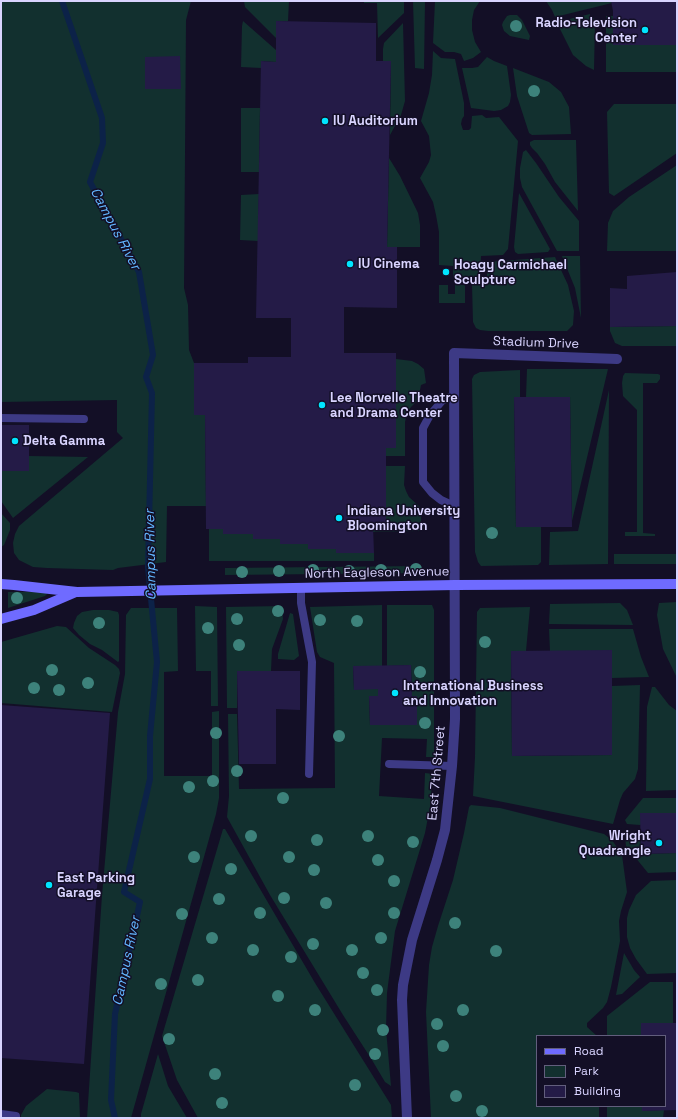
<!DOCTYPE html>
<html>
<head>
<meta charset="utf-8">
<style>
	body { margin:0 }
	#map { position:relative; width:678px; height:1119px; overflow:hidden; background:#130f26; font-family:"Space Grotesk",sans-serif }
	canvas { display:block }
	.frame { position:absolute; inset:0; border:2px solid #d9d4ff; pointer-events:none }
	.legend { position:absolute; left:536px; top:1035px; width:130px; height:72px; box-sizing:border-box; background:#130f26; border:1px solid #625e7d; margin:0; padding:5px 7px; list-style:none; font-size:12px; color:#d9d4ff }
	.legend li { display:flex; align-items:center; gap:8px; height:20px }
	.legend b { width:20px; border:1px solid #625e7d }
</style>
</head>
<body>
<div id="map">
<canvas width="678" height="1119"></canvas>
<div class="frame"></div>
<ul class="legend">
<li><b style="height:5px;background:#6f6bff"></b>Road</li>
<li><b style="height:11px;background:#12302f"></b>Park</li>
<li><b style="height:11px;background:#241b47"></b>Building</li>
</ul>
</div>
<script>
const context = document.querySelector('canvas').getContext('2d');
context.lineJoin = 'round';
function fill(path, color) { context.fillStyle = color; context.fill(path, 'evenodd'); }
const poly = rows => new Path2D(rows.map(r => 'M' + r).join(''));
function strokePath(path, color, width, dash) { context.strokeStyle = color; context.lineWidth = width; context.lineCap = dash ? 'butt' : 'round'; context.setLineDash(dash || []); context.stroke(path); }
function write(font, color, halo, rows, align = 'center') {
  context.font = font + ' "Space Grotesk",sans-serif'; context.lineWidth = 3; context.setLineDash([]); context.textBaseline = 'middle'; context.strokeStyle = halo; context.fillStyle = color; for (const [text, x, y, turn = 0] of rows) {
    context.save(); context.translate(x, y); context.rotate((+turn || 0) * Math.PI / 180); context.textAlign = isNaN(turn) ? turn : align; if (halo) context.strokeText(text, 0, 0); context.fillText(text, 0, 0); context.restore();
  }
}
const green = poly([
	[1,1,191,1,186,20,184,288,188,305,189,350,194,363,194,415,205,415,206,506,167,506,166,562,118,568,113,570,47,568,33,567,19,560,14,553,13,543,15,534,19,526,123,438,117,432,117,400,1,402],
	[244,1,289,1,288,21,276,21,276,38,245,7],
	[364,1,404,1,404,13,378,38,377,3,364,3],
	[413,1,425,1,424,69,415,68],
	[435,1,480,1,474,10,472,20,472,30,475,42,481,52,473,58,464,61,461,54,454,52,445,52,433,43],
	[546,1,611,1,612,3,555,17,552,10],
	[590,14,590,17,594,18,595,21,594,70,586,66,573,55,557,23,573,18],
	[510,15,517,15,522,20,530,36,529,40,510,36,504,31,502,25,503,22,507,16],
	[606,16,613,16,613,45,677,45,677,72,606,72],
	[243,21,276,50,276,62,261,61,261,68,241,67,242,26],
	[403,23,405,101,401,115,390,135,391,62,383,61,383,49,384,43],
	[433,51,441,58,455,59,464,103,464,116,462,119,461,124,463,130,469,130,471,128,472,116,482,115,486,118,499,117,518,141,508,249,503,255,481,256,480,278,453,277,453,266,439,265,439,232,436,215,433,202,420,178,429,162,431,155,429,136,421,121,429,93,432,75],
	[487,57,494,61,507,66,511,95,510,102,508,106,501,110,494,111,471,108,462,68,472,68,478,67],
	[513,68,549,82,561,92,569,107,571,134,532,135,529,133,517,96],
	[614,104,677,104,677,153,614,196,609,193,607,112],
	[241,108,260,108,259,172,241,172],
	[534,140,576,140,578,211,555,182,545,164,537,153,532,148,530,145,530,142],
	[526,150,536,163,559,197,579,221,579,251,557,251,522,187,520,178,520,168,523,152],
	[389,158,400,176,418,213,420,225,420,247,387,247],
	[677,165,677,251,607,251,608,223,613,211,629,197],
	[519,193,550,249,548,252,518,254,515,252,514,247],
	[259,194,258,241,240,240,241,195],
	[562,256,580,256,581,318,575,288],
	[555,257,568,285,574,311,573,325,567,331,488,331,480,330,476,328,473,322,472,285,483,285,485,283,487,277,487,262],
	[439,285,448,285,448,294,455,294,455,285,465,285,465,303,439,303],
	[677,326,677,346,622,346,615,343,610,331,610,327],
	[396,359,412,361,418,364,424,369,426,383,421,385,418,400,411,407,407,413,405,422,405,456,386,456,386,448,396,447],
	[527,369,608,369,572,521,570,397,526,397],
	[520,370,520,397,514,397,516,527,541,527,541,562,538,565,481,566,478,562,475,552,472,379,474,375,480,372],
	[625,373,658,374,660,375,660,379,657,383,643,383,643,533,655,534,655,536,625,536,625,532,637,532,637,410,623,396,622,383,623,376],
	[609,390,608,564,549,565,550,532,578,531],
	[29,456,88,457,13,518,1,501,1,471],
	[386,466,405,466,404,485,406,491,409,497,420,507,421,511,421,531,373,532,373,526,386,526],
	[1,513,10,523,10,530,4,545,1,547],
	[209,529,223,529,223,534,253,534,308,544,308,549,336,549,337,553,374,553,374,561,209,561],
	[614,554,677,554,677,564,614,564],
	[421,566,421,573,225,575,225,568],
	[8,592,46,592,47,594,45,596,8,608],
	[677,602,677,678,663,649,657,615,659,603],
	[620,603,627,610,633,625,549,624,550,604],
	[382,605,382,666,353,666,354,689,378,689,378,696,369,696,370,725,417,725,412,696,411,665,387,666,387,605,432,605,434,610,434,757,426,757,427,739,382,738,379,796,424,799,425,773,433,774,430,807,425,833,395,931,387,993,386,1029,391,1086,385,1082,372,1060,343,1015,270,895,227,817,229,796,228,714,237,714,239,789,335,788,334,663,320,657,317,652,310,607],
	[195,606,217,607,218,706,211,706,211,671,196,671],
	[282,606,283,619,272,649,271,671,237,672,237,708,227,708,226,607],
	[530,607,526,651,511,651,512,756,612,755,612,686,640,685,638,769,635,779,623,793,620,800,613,824,473,796,475,757,477,612,480,608],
	[131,608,177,608,178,671,164,672,164,776,212,776,212,712,219,711,219,798,216,814,131,1118,87,1118,102,895,118,712,125,674,126,615],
	[93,610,109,610,118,612,119,615,119,661,118,662,102,650,90,644,79,635,73,628,74,623,77,616,82,612],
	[290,613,293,614,299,656,294,660,278,659,278,654],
	[57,626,66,627,89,648,115,665,119,669,120,673,112,712,1,703,1,642],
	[549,629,633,629,641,657,649,677,612,678,550,651],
	[652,687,655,687,669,705,677,711,677,790,646,791,647,707],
	[643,798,677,798,677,813,640,825,627,824,625,820],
	[471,805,500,808,604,834,612,840,622,855,627,892,621,911,619,921,620,941,611,987,607,1002,603,1008,587,1023,587,1027,597,1036,537,1036,537,1106,599,1106,599,1118,431,1118,426,1012,429,965,432,947,438,926,453,880,464,833,469,807],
	[223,829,225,829,315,983,391,1105,392,1118,198,1118,177,1080,162,1036],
	[629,833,640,833,641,854,677,853,677,872,648,873,626,846,625,836],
	[677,880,677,973,647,974,636,959,630,948,627,937,627,918,629,910,636,895,651,881],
	[624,953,634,970,640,977,622,994,616,995],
	[650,982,673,982,673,1023,642,1023,641,1036,607,1036,607,1016],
	[158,1054,168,1086,187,1118,141,1118,141,1114],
	[47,1089,76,1092,79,1093,80,1118,21,1118,21,1115,26,1106],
	[607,1106,642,1106,642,1111,664,1110,663,1118,607,1118]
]);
const stream = poly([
	[62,1,102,118,103,143,90,182,139,272,153,355,146,377,152,393,148,567,157,662,150,736,150,779,124,892,140,902,115,1014,111,1100,115,1118]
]);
const building = poly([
	[611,1,677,1,677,45,613,45,613,11],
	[276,21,376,23,376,61,391,61,387,247,397,247,397,308,344,307,344,353,396,353,396,448,386,448,386,526,373,526,374,553,336,553,336,549,308,549,308,544,280,544,280,539,253,539,253,534,223,534,223,529,206,529,205,415,194,415,194,363,248,363,248,357,291,357,291,318,256,318,261,61,276,62],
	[180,56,181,89,145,89,145,57],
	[677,272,677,326,610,327,610,288,627,289,627,276],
	[514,397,570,397,572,527,516,527],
	[1,425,29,425,29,471,1,471],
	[612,650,612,755,512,756,511,651],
	[411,665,412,696,417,696,417,725,370,725,369,696,378,696,378,689,354,690,353,666],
	[237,671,300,671,300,710,276,709,276,764,239,764],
	[1,705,110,713,84,1064,1,1058],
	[640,813,677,813,677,853,641,854],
	[641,1023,677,1023,677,1110,642,1111,642,1106,665,1106,665,1036,641,1036]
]);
const lane = poly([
	[454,395,442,401,430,415,423,428,423,482,432,493,441,500,454,506],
	[1,418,84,419],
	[301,588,301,603,312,662,309,774],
	[389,764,452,766],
	[1,1114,16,1116,16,1118]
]);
const street = poly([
	[407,1118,402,1000,403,985,412,940,437,860,445,830,452,766,455,719,454,353,617,359]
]);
const secondary = poly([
	[1,584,14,585,77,592,455,585,677,584],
	[1,619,34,610,76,592]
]);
const trees = [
	[516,26],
	[534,91],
	[492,533],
	[416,569],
	[313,570],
	[381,570],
	[279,571],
	[349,571],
	[242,572],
	[17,598],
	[278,611],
	[237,619],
	[320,620],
	[357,621],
	[99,623],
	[208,628],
	[485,642],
	[239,645],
	[52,670],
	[420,672],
	[88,683],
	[34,688],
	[59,690],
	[425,723],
	[216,733],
	[339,736],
	[237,771],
	[213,781],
	[189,787],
	[283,798],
	[251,836],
	[368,836],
	[317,840],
	[413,842],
	[194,857],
	[289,857],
	[378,860],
	[231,869],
	[314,870],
	[394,881],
	[284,898],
	[219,899],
	[326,903],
	[260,913],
	[394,913],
	[182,914],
	[455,923],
	[212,938],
	[381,938],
	[313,944],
	[253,950],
	[352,950],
	[496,951],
	[291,957],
	[363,973],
	[198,980],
	[161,984],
	[377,990],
	[278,996],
	[315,1010],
	[463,1010],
	[437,1024],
	[383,1030],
	[169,1039],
	[443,1046],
	[375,1054],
	[215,1074],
	[355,1085],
	[456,1096],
	[222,1103],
	[482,1111]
];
const markers = [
	[645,30,4,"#00e5ff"],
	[325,121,4,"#00e5ff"],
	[350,264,4,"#00e5ff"],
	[446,272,4,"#00e5ff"],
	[322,405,4,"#00e5ff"],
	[15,441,4,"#00e5ff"],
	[339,518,4,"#00e5ff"],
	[395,693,4,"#00e5ff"],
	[659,843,4,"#00e5ff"],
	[49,885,4,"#00e5ff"]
];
const poiNames = [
	["Radio-Television",637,23,"right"],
	["Center",637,38,"right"],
	["IU Auditorium",333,121],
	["IU Cinema",358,264],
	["Hoagy Carmichael",454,265],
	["Sculpture",454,280],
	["Lee Norvelle Theatre",330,398],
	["and Drama Center",330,413],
	["Delta Gamma",23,441],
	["Indiana University",347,511],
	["Bloomington",347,526],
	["International Business",403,686],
	["and Innovation",403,701],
	["Wright",651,836,"right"],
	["Quadrangle",651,851,"right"],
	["East Parking",57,878],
	["Garage",57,893]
];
const streetNames = [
	["Stadium Drive",536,343,2],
	["North Eagleson Avenue",377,573,-1],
	["East 7th Street",437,773,-85]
];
const waterNames = [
	["Campus River",115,229,62],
	["Campus River",151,555,-91],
	["Campus River",127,961,-78]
];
fill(green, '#12302f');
strokePath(stream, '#0c2248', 6);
fill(building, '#241b47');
strokePath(lane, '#3d3a85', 8);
strokePath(street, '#3d3a85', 10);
strokePath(secondary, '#6f6bff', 10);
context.fillStyle = '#3d827b';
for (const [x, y] of trees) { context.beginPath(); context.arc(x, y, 6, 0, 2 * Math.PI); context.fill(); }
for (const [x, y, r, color] of markers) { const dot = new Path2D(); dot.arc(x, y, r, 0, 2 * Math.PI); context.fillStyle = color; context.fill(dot); strokePath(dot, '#130f26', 1.5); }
write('bold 13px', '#d9d4ff', '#130f26', poiNames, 'left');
write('13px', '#d9d4ff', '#130f26', streetNames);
write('italic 14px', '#62b6ff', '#130f26', waterNames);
</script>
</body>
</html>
